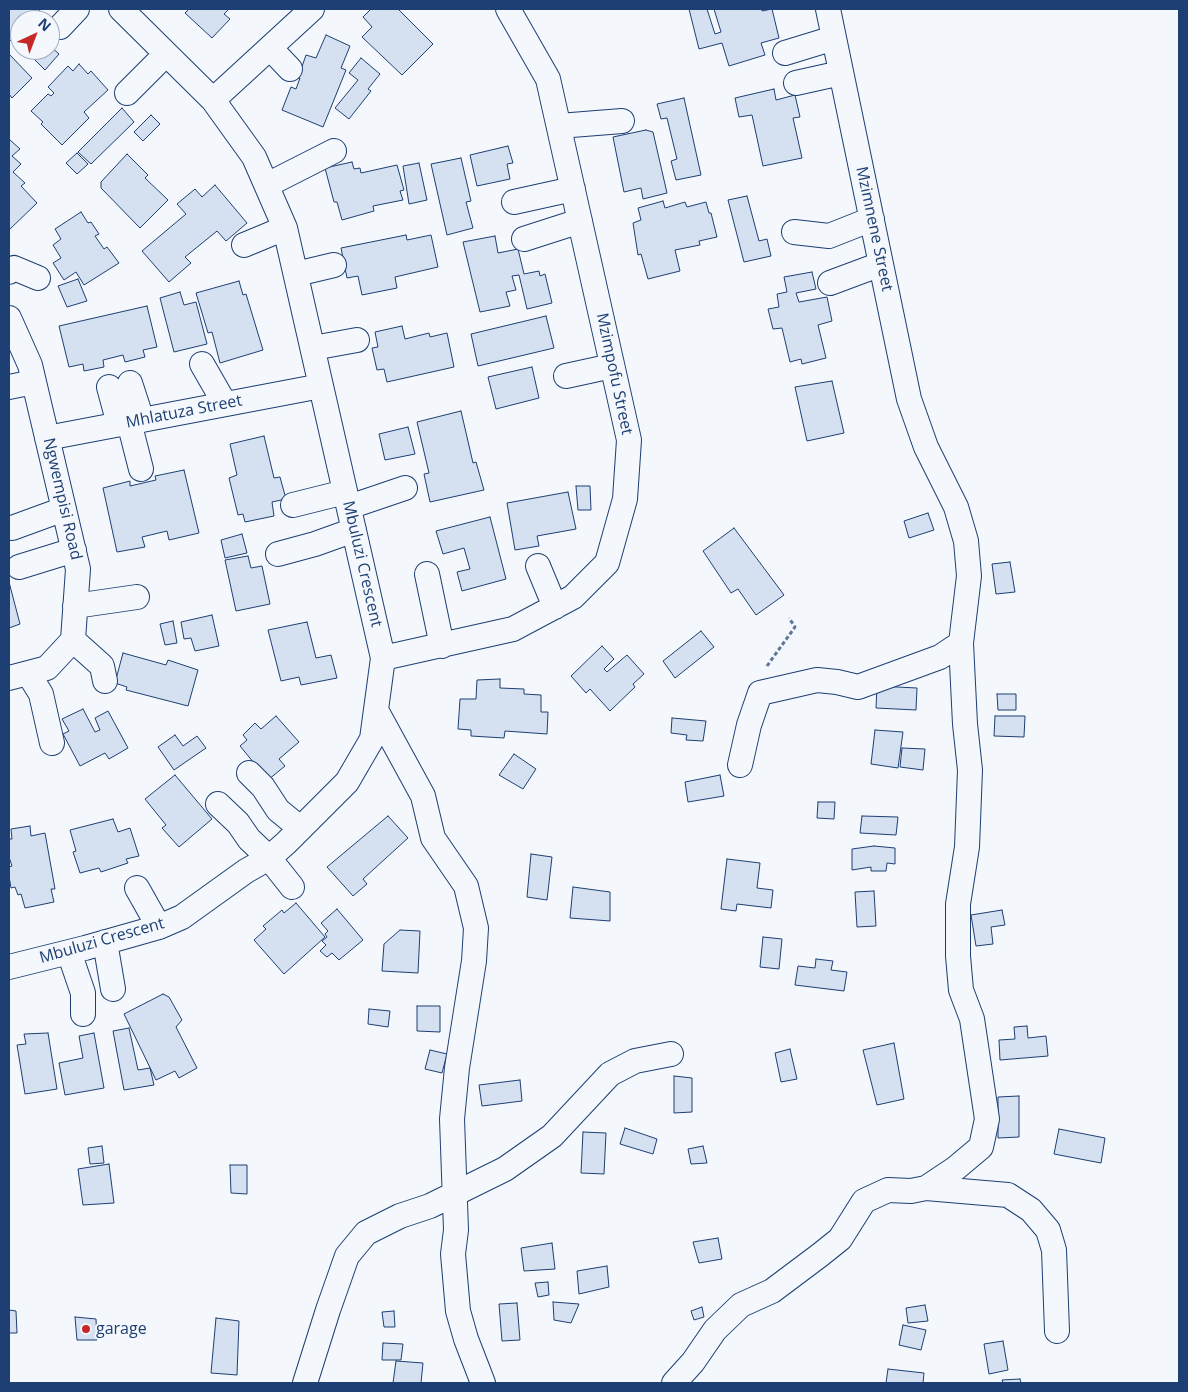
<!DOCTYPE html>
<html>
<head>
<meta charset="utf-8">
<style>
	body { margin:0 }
	#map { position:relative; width:1188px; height:1392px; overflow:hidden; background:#f4f7fb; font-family:"Open Sans",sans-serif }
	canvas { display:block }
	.frame { position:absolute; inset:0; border:10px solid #1d3f73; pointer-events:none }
	.north { position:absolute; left:10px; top:10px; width:50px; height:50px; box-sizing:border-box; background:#f4f7fb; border:1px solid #9eadc5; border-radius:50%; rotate:43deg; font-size:14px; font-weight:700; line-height:20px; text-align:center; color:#1d3f73 }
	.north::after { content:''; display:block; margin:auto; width:18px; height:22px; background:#c62828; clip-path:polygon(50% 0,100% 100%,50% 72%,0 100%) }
</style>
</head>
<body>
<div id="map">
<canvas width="1188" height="1392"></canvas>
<div class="frame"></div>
<div class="north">N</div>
</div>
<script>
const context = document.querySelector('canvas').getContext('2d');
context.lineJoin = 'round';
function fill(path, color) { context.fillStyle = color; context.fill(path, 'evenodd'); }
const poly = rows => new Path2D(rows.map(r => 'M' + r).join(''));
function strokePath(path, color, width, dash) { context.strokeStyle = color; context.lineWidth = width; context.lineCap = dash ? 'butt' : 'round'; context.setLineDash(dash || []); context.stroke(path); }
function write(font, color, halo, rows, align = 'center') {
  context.font = font + ' "Open Sans",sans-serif'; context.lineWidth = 4; context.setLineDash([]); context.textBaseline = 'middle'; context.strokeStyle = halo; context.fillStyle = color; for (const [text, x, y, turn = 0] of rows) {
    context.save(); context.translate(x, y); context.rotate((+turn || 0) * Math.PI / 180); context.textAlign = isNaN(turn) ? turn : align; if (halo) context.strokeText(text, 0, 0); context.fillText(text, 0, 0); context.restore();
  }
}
const building = poly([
	[9,9,38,9,40,11,31,20,20,20,20,31,9,42,9,9],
	[189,9,229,9,224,14,230,19,212,38,185,13,189,9],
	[371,9,398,9,433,44,402,75,362,37,372,27,363,17,371,9],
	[689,9,707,9,715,34,721,32,714,9,761,9,762,11,772,9,779,38,761,43,765,55,729,66,722,43,699,49,689,9],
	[326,35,350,46,341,68,346,70,323,127,282,110,291,87,296,89,300,78,298,78,306,55,316,58,326,35],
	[50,46,59,54,45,70,25,50,50,50,50,46],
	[9,54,32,78,12,98,9,94,9,54],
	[361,58,380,74,368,89,371,91,349,119,335,108,358,80,349,73,361,58],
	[79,64,88,74,91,71,108,90,84,112,89,118,62,145,41,124,43,122,31,111,48,94,51,96,54,93,48,87,68,66,73,71,79,64],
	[774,89,776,100,795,95,800,117,793,118,802,158,763,166,752,115,739,117,735,98,774,89],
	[684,98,701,175,676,180,671,161,677,159,667,118,661,119,657,104,684,98],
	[122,108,134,122,91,164,78,152,122,108],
	[151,115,160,124,143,141,134,132,151,115],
	[646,130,653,132,667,193,643,199,641,188,624,192,613,137,646,130],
	[9,139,20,149,12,156,21,164,13,172,25,183,21,186,37,203,9,230,9,139],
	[508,146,513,163,507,164,510,179,477,186,470,155,508,146],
	[77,153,88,164,77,174,66,163,77,153],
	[127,154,148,175,145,178,168,200,140,228,101,188,101,182,127,154],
	[461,158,471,201,466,202,473,228,447,235,431,164,461,158],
	[352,162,354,169,360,168,361,173,397,165,404,190,400,191,403,200,373,206,374,211,342,220,337,202,334,202,325,168,352,162],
	[419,163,427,200,409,204,403,166,419,163],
	[215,185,247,223,226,241,217,231,185,257,191,263,169,282,142,251,186,214,177,204,195,189,202,197,215,185],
	[747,196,759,241,767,239,771,256,744,262,728,200,747,196],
	[663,201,665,208,685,202,687,207,706,202,709,213,711,213,717,237,699,241,700,245,675,250,680,271,648,279,641,254,638,255,633,223,641,220,638,208,663,201],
	[81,212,88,223,91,222,99,234,95,236,104,249,107,247,119,263,84,285,76,272,64,280,53,263,61,258,53,245,61,239,55,229,81,212],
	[406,235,407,240,431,235,438,267,395,277,397,288,362,295,358,276,347,278,341,248,406,235],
	[495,236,498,253,518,249,524,274,539,271,540,276,545,274,552,303,527,309,519,275,512,276,516,290,506,292,510,306,480,312,463,242,495,236],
	[812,272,816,289,796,293,799,302,827,297,832,321,818,325,826,358,802,364,801,359,790,362,782,328,773,329,768,309,779,307,777,294,787,292,784,277,812,272],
	[78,279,87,301,67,307,58,286,78,279],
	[239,281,243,295,246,294,263,350,220,363,212,332,208,333,196,293,239,281],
	[180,292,184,305,196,302,207,344,174,352,160,298,180,292],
	[147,306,157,347,143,350,145,357,125,362,123,355,103,360,104,367,84,371,83,364,69,367,59,326,147,306],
	[546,316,554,348,478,366,471,334,546,316],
	[402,326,405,339,429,333,430,337,447,333,454,367,387,382,384,369,377,370,372,348,378,347,375,332,402,326],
	[532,367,539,398,496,409,488,377,532,367],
	[832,381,844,433,807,441,795,387,832,381],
	[461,411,473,463,476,462,484,490,430,502,424,474,429,473,417,422,461,411],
	[408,427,415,454,385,460,379,434,408,427],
	[264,436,274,478,280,477,286,499,272,502,274,516,245,522,243,514,238,515,229,478,237,475,230,444,264,436],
	[184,470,199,533,169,540,167,531,142,537,145,547,117,552,103,488,130,481,130,486,156,480,155,476,184,470],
	[576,486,590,486,591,510,578,510,576,486],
	[568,492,576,529,537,536,539,546,515,550,507,503,568,492],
	[928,513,934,530,909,538,904,521,928,513],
	[490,517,506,579,462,591,457,572,470,569,464,548,443,554,436,531,490,517],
	[734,528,784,595,756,615,738,589,731,593,703,551,734,528],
	[242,534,247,553,225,558,221,540,242,534],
	[248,556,251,568,262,566,270,604,236,611,225,560,248,556],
	[1010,562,1015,592,996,594,992,564,1010,562],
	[9,582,20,624,9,628,9,582],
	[212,615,219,646,195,651,191,638,184,639,181,622,212,615],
	[173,621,177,643,165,645,160,624,173,621],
	[307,622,316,658,331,655,337,678,301,685,299,677,281,681,268,630,307,622],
	[701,631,714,647,675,678,663,661,701,631],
	[602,646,614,659,604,669,607,672,627,655,644,674,633,684,635,687,610,711,590,689,586,693,571,676,602,646],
	[123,653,166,665,168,660,198,670,188,706,126,690,127,687,115,683,123,653],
	[500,679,500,688,524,689,524,694,541,695,541,712,548,712,547,734,505,731,504,738,471,736,471,730,458,729,460,699,476,699,477,680,500,679],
	[877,686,917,688,916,710,876,708,877,686],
	[997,694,1016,694,1016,710,998,710,997,694],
	[83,709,95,732,100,730,95,718,108,711,128,748,109,759,105,753,80,766,63,734,69,731,62,719,83,709],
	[276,716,299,742,279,759,285,766,268,780,240,746,247,740,243,735,255,723,261,729,276,716],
	[995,716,1025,716,1024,737,994,736,995,716],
	[672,718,706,721,703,741,686,740,687,735,671,733,672,718],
	[875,730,903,732,898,768,871,764,875,730],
	[175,735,183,746,197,736,206,748,174,770,158,747,175,735],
	[902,748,925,749,923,770,900,767,902,748],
	[514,754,536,769,523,789,499,775,514,754],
	[175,775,212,819,179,847,162,828,166,825,145,799,175,775],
	[720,775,724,796,688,802,685,782,720,775],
	[818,802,835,802,834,819,817,818,818,802],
	[388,816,408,838,363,879,367,884,353,896,327,867,388,816],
	[862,816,898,817,896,835,860,833,862,816],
	[113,819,118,832,130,828,139,856,126,859,128,863,101,872,99,868,80,873,73,852,76,851,70,830,113,819],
	[30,826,31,836,45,833,55,889,51,889,54,902,25,908,21,894,18,895,15,887,11,888,9,876,9,867,12,866,9,857,9,839,12,839,11,829,30,826],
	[874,846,895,848,895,864,887,863,886,871,871,871,871,867,852,870,852,849,874,846],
	[531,854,552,857,547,900,527,897,531,854],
	[727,859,760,863,757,888,773,890,771,908,737,904,736,911,721,909,727,859],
	[573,887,610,892,610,921,570,918,573,887],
	[874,891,876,926,857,927,855,892,874,891],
	[296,903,325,937,284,974,254,940,266,929,263,926,282,910,284,913,296,903],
	[337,909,363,940,339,960,332,953,327,957,320,951,326,945,322,941,327,937,325,934,328,931,321,923,337,909],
	[1002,910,1005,925,991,927,993,944,976,946,971,915,1002,910],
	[400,930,420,931,418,973,382,971,384,944,400,930],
	[763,937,782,939,779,969,760,967,763,937],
	[816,959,833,961,831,970,847,972,844,991,795,985,798,966,815,968,816,959],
	[163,994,169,997,182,1020,176,1027,197,1068,179,1078,175,1071,156,1080,124,1014,163,994],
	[417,1006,440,1006,440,1032,417,1031,417,1006],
	[369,1009,390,1011,388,1027,368,1024,369,1009],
	[1027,1026,1028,1038,1046,1036,1048,1056,1000,1060,999,1040,1015,1039,1014,1027,1027,1026],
	[129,1028,138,1070,150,1068,154,1085,124,1090,113,1031,129,1028],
	[48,1033,57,1089,25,1094,17,1045,26,1044,24,1034,48,1033],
	[94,1033,104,1088,65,1095,59,1063,83,1058,79,1036,94,1033],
	[894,1043,904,1099,877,1105,863,1050,894,1043],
	[790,1049,797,1079,781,1082,775,1053,790,1049],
	[430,1050,447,1054,442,1073,425,1069,430,1050],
	[674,1076,692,1078,692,1112,674,1113,674,1076],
	[520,1080,522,1101,482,1106,479,1085,520,1080],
	[1019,1096,1019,1137,998,1138,998,1097,1019,1096],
	[625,1128,657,1139,653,1154,620,1144,625,1128],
	[1059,1129,1105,1138,1101,1163,1054,1154,1059,1129],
	[583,1132,606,1133,604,1174,581,1173,583,1132],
	[102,1146,104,1163,90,1164,88,1148,102,1146],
	[703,1146,707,1163,691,1164,688,1149,703,1146],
	[109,1164,114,1203,83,1205,78,1169,109,1164],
	[230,1165,247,1165,247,1194,231,1193,230,1165],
	[718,1238,722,1259,699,1263,693,1242,718,1238],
	[552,1243,555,1269,524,1271,521,1248,552,1243],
	[607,1266,609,1287,579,1294,577,1271,607,1266],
	[548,1282,549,1295,538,1297,535,1283,548,1282],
	[553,1302,579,1304,571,1323,554,1320,553,1302],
	[517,1303,520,1340,502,1341,499,1304,517,1303],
	[925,1305,928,1321,908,1323,906,1308,925,1305],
	[702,1307,704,1317,694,1320,691,1311,702,1307],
	[9,1310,16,1311,17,1333,9,1333,9,1310],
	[394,1311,395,1327,384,1327,382,1312,394,1311],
	[75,1317,96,1319,97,1340,77,1340,75,1317],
	[216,1318,239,1321,237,1375,211,1373,216,1318],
	[903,1325,926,1330,921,1350,899,1345,903,1325],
	[1003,1341,1008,1370,989,1374,984,1344,1003,1341],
	[383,1343,403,1344,401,1360,382,1360,383,1343],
	[396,1361,423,1363,421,1383,393,1383,396,1361],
	[888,1369,924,1373,923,1383,886,1383,888,1369],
	[1020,1379,1021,1383,1003,1383,1002,1380,1020,1379]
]);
const path = poly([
	[767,666,795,627,789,618]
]);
const minor = poly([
	[828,9,909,399,926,447,956,507,966,541,969,576,961,643,965,724,970,770,967,847,958,904,958,956,961,990,972,1019,987,1119,981,1147,956,1168,926,1188],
	[60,27,77,9],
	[270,48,290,69],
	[785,53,834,38],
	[796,83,841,73],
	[127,93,166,54],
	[213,100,312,9],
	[559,126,622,121],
	[267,185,334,151],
	[514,202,573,189],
	[794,232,829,236,872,219],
	[524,239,580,221],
	[244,245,285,228],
	[9,272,14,268,38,278],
	[296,274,334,265],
	[830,283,881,264],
	[9,318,30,365,78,569,73,640,47,668,9,678],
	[313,348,357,340],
	[202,364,225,404],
	[566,376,612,366],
	[130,383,142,420],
	[9,387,34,382],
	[109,387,119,424],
	[129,422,141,469],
	[47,438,321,386],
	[293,505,345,492],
	[349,507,405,488],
	[12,528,64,509],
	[278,554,315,544,354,530],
	[538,566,555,607],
	[19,567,74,550],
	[427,574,442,646],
	[75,606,137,597],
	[73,640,102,666,105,681],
	[383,658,513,629,573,597,607,563,625,499,629,440,548,79,508,9],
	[28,673,41,694,52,743],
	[376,710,423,796,433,838,466,886,476,928,474,961,457,1068,452,1119,456,1230,453,1254,458,1311,466,1339,483,1383],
	[740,765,749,725,760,693,817,680,837,682,858,687,940,657,961,643],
	[249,773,263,787,278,810,300,828],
	[218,804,238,823,249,839,269,858,292,887],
	[137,888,159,927],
	[105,942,113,989],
	[69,952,83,993,83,1014],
	[9,967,85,948,159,927,182,917,246,871,269,858,286,843,347,782,372,739,383,658,285,228,254,157,213,100,121,9],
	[305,1383,328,1310,347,1256,366,1233,400,1216,430,1206,505,1169,552,1136,610,1074,635,1061,671,1054],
	[674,1383,693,1362,715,1330,741,1305,772,1291,820,1255,840,1239,864,1201,888,1190,911,1191,926,1188,1008,1195,1031,1210,1048,1230,1054,1250,1057,1331]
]);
const markers = [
	[86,1329,5,"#c62828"]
];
const streetNames = [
	["Mzimnene Street",874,229,78],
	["Mzimpofu Street",614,374,78],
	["Mhlatuza Street",184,412,-11],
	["Ngwempisi Road",62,499,77],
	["Mbuluzi Crescent",362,564,77],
	["Mbuluzi Crescent",102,941,-16]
];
const poiNames = [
	["garage",96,1329]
];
fill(building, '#d5e0f0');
strokePath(building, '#1d3f73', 1);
strokePath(minor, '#1d3f73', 26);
strokePath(path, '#5e769c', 3, [4, 2.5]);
strokePath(minor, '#f4f7fb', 24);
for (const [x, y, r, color] of markers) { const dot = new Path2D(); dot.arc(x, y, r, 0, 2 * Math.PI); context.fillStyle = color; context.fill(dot); strokePath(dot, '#f4f7fb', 2); }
write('16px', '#1d3f73', '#f4f7fb', streetNames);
write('16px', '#1d3f73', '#f4f7fb', poiNames, 'left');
</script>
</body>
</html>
